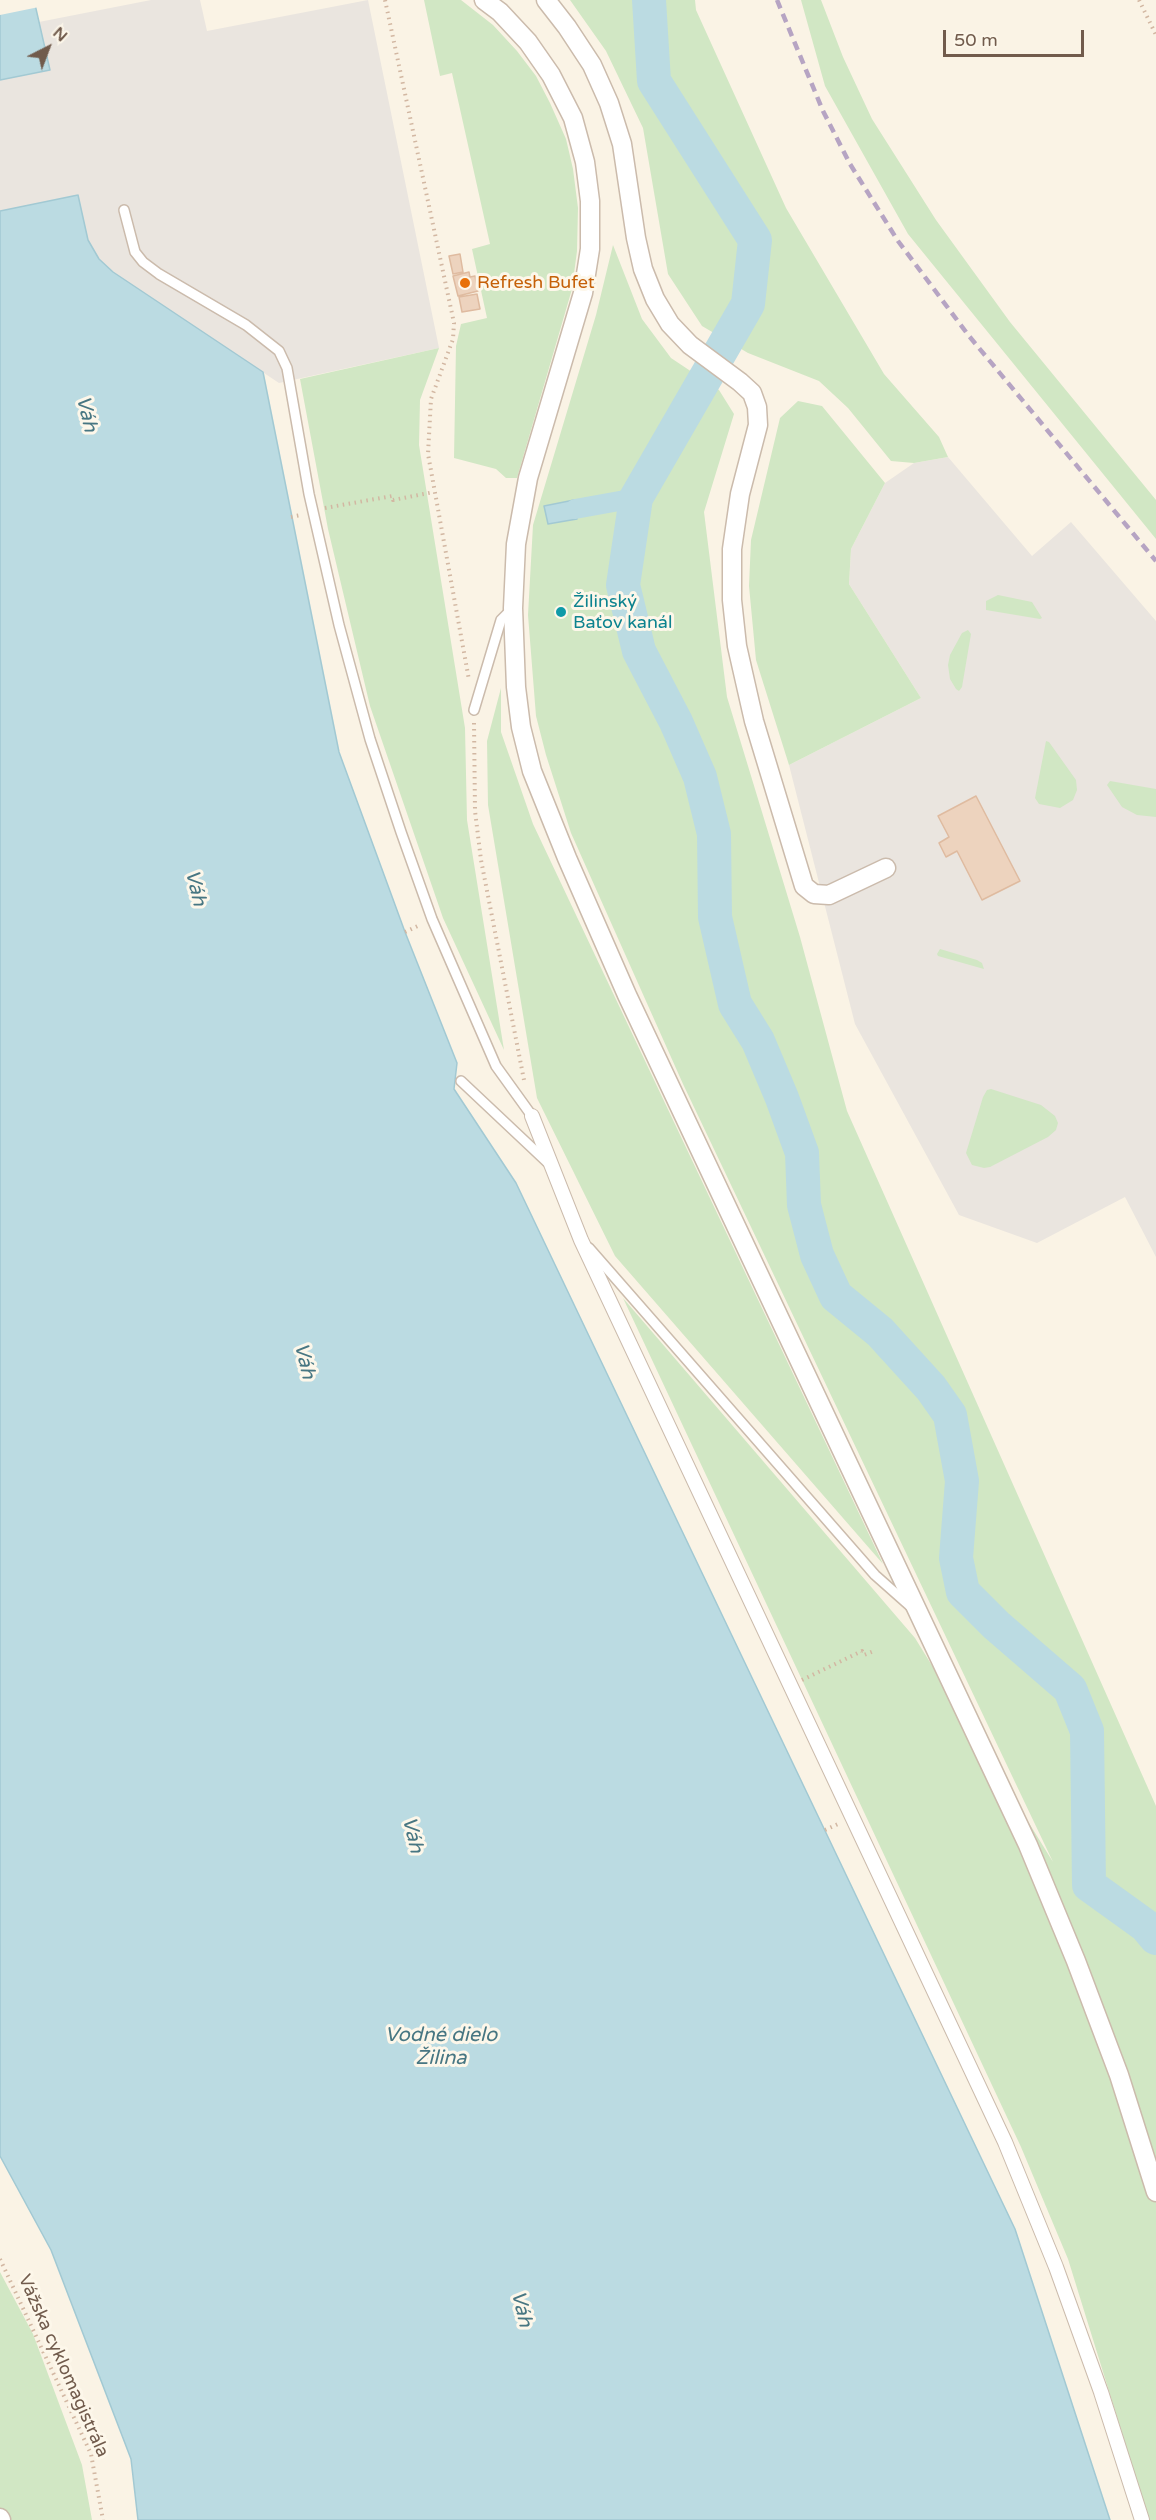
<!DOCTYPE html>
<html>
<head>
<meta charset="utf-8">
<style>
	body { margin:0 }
	#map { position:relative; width:1156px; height:2520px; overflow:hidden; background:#faf3e5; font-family:"Varela Round",sans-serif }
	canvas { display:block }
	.north { position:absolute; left:18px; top:18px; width:60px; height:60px; -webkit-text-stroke:4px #fdf7ea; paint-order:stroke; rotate:42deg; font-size:16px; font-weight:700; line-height:24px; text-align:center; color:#715b4c }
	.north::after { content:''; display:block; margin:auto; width:21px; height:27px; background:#715b4c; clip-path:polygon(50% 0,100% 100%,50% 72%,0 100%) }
	.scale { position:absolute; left:943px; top:30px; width:141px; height:27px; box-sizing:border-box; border:3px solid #715b4c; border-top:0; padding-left:8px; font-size:18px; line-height:21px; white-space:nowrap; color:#715b4c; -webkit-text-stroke:4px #fdf7ea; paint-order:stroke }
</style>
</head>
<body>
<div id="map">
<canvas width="1156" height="2520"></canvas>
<div class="north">N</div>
<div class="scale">50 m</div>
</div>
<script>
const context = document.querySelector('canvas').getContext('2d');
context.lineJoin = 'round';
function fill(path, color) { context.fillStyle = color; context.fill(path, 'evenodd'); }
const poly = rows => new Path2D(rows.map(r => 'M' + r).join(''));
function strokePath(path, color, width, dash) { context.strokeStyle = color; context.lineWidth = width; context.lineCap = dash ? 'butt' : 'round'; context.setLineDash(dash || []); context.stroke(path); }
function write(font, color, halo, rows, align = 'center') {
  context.font = font + ' "Varela Round",sans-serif'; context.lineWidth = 6; context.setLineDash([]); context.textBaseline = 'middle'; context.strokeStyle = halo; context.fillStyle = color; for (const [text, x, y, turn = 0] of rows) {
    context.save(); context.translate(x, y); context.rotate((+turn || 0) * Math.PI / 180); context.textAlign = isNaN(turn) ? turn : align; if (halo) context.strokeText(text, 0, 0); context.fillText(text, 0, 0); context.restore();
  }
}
const industrial = poly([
	[151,0,200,0,207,31,368,0,439,348,279,383,112,272,99,259,88,240,78,195,0,211,0,80,50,70,39,22],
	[948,457,1032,556,1071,522,1156,621,1156,1257,1125,1197,1037,1243,959,1215,855,1024,789,765,921,698,849,584,851,549,885,483,914,463]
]);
const green = poly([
	[424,0,461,0,493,25,517,51,536,76,550,103,566,139,573,169,578,208,577,251,572,289,517,478,506,478,496,469,454,458,456,346,461,324,487,318,472,249,490,244,452,73,440,76],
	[570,0,695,0,696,10,786,208,884,374,939,437,948,457,914,463,891,461,848,408,819,381,748,353,702,326,668,274,643,128,606,51],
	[801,0,821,0,843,57,872,119,936,220,1010,322,1156,500,1156,539,908,234,825,86],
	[613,245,642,319,671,358,719,390,734,414,704,512,727,697,800,937,847,1111,1156,1806,1156,2520,1149,2520,1068,2259,1021,2147,623,1298,915,1638,1053,1862,683,1084,571,833,546,755,536,716,528,615,533,525,596,315],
	[439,348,420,400,419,445,465,728,467,820,504,1050,443,918,370,706,328,529,300,379],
	[798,401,822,406,885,483,851,549,849,584,921,698,789,765,756,660,749,586,751,540,780,418],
	[998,595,1032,602,1042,618,1040,619,986,610,986,601],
	[968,630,971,634,962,687,959,691,956,689,950,679,948,665,950,655,962,633],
	[501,688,501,732,533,824,883,1564,615,1256,537,1098,488,805,487,741],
	[1046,741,1049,742,1076,780,1077,790,1073,800,1060,808,1039,804,1035,798],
	[1110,781,1156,789,1156,817,1137,815,1122,807,1107,785],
	[940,949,977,960,982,963,984,969,938,956,937,954],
	[991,1089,1041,1105,1055,1116,1058,1123,1056,1130,1048,1137,990,1167,984,1168,972,1165,966,1153,983,1097,987,1090],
	[0,2272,33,2334,82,2465,92,2520,0,2520]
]);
const water = poly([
	[0,0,34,0,50,70,0,80,0,0],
	[78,195,88,240,99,259,113,272,263,372,339,752,405,932,457,1063,454,1089,516,1183,1015,2229,1110,2520,138,2520,131,2459,51,2250,0,2156,0,211,78,195],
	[574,500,577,519,548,524,544,506,574,500]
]);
const pier = poly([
	[0,0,37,0,39,7,0,15]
]);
const canal = poly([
	[575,509,636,498]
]);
const river = poly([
	[649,0,654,81,755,240,748,304,636,498,623,585,639,651,676,722,700,777,714,834,715,917,735,1004,758,1041,782,1098,802,1153,804,1205,817,1255,836,1296,880,1332,931,1388,950,1415,962,1481,956,1558,963,1592,996,1625,1070,1689,1087,1731,1089,1885,1146,1926,1156,1938]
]);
const building = poly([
	[460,254,463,272,453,274,449,256,460,254],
	[469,272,470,277,475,276,478,291,458,296,453,276,469,272],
	[477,294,480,309,462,312,459,297,477,294],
	[976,796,1020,881,982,900,957,851,946,857,939,843,949,837,938,816,976,796]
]);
const path = poly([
	[385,0,454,323,453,339,431,399,428,454,469,680],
	[1139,0,1156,35],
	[325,508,392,496,393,500,434,492],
	[291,517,301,515],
	[474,723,475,811,481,860,524,1080],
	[405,932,420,925],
	[802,1680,862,1651,864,1655,874,1651],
	[825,1830,838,1824],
	[0,2259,91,2454,103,2520]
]);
const service = poly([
	[124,210,135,252,143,262,159,274,246,325,279,351,287,368,309,494,339,625,370,739,401,832,432,919,496,1066,532,1116],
	[474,710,501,620,513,608],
	[461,1081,547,1162],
	[589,1248,875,1575,910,1606]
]);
const pedestrian = poly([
	[532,1116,581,1240,1005,2142,1056,2267,1101,2392,1142,2520]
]);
const minor = poly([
	[484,0,500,12,528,42,551,75,573,118,585,162,590,201,590,249,583,293,528,478,516,544,513,608,516,687,521,727,532,771,567,858,627,995,1028,1845,1076,1961,1119,2075,1156,2192],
	[546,0,567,27,592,65,609,103,622,144,636,238,643,269,655,299,670,324,690,345,740,382,752,393,757,407,758,425,740,494,732,549,732,600,737,646,754,721,804,886,814,894,829,895,886,868],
	[0,2518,1,2520]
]);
const rail = poly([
	[777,0,823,111,850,164,898,241,969,336,1156,561]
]);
const markers = [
	[465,283,6,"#e8710a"],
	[561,612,6,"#0f9aa8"]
];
const foodNames = [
	["Refresh Bufet",477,283]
];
const cultureNames = [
	["Žilinský",573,602],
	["Baťov kanál",573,623]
];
const streetNames = [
	["Vážska cyklomagistrála",63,2366,66]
];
const waterNames = [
	["Váh",86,414,77],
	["Váh",195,888,77],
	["Váh",304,1361,77],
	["Váh",412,1835,77],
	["Vodné dielo",441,2036],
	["Žilina",441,2059],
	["Váh",521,2309,77]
];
fill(industrial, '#eae5df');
fill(green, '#d1e7c4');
fill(water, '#bbdbe2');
strokePath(water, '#a2c9d3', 1.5);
fill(pier, '#faf3e5');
strokePath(canal, '#bbdbe2', 20);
strokePath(river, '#bbdbe2', 34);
fill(building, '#edd3be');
strokePath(building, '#dfbba0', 1.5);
strokePath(service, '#cbbbac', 12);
strokePath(pedestrian, '#cbbbac', 16);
strokePath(minor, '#cbbbac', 21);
strokePath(path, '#d2b7a2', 4, [1.5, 4.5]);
strokePath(service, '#fff', 9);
strokePath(pedestrian, '#fff', 14);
strokePath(minor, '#fff', 18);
strokePath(rail, '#b6a4c3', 4.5, [9, 6]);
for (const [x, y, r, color] of markers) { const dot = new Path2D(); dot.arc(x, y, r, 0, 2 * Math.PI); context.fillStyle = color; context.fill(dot); strokePath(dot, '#fdf7ea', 2); }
write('18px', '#c56008', '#fdf7ea', foodNames, 'left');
write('18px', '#0d838f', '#fdf7ea', cultureNames, 'left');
write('18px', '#715b4c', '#fdf7ea', streetNames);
write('italic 20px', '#477682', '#fdf7ea', waterNames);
</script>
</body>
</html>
